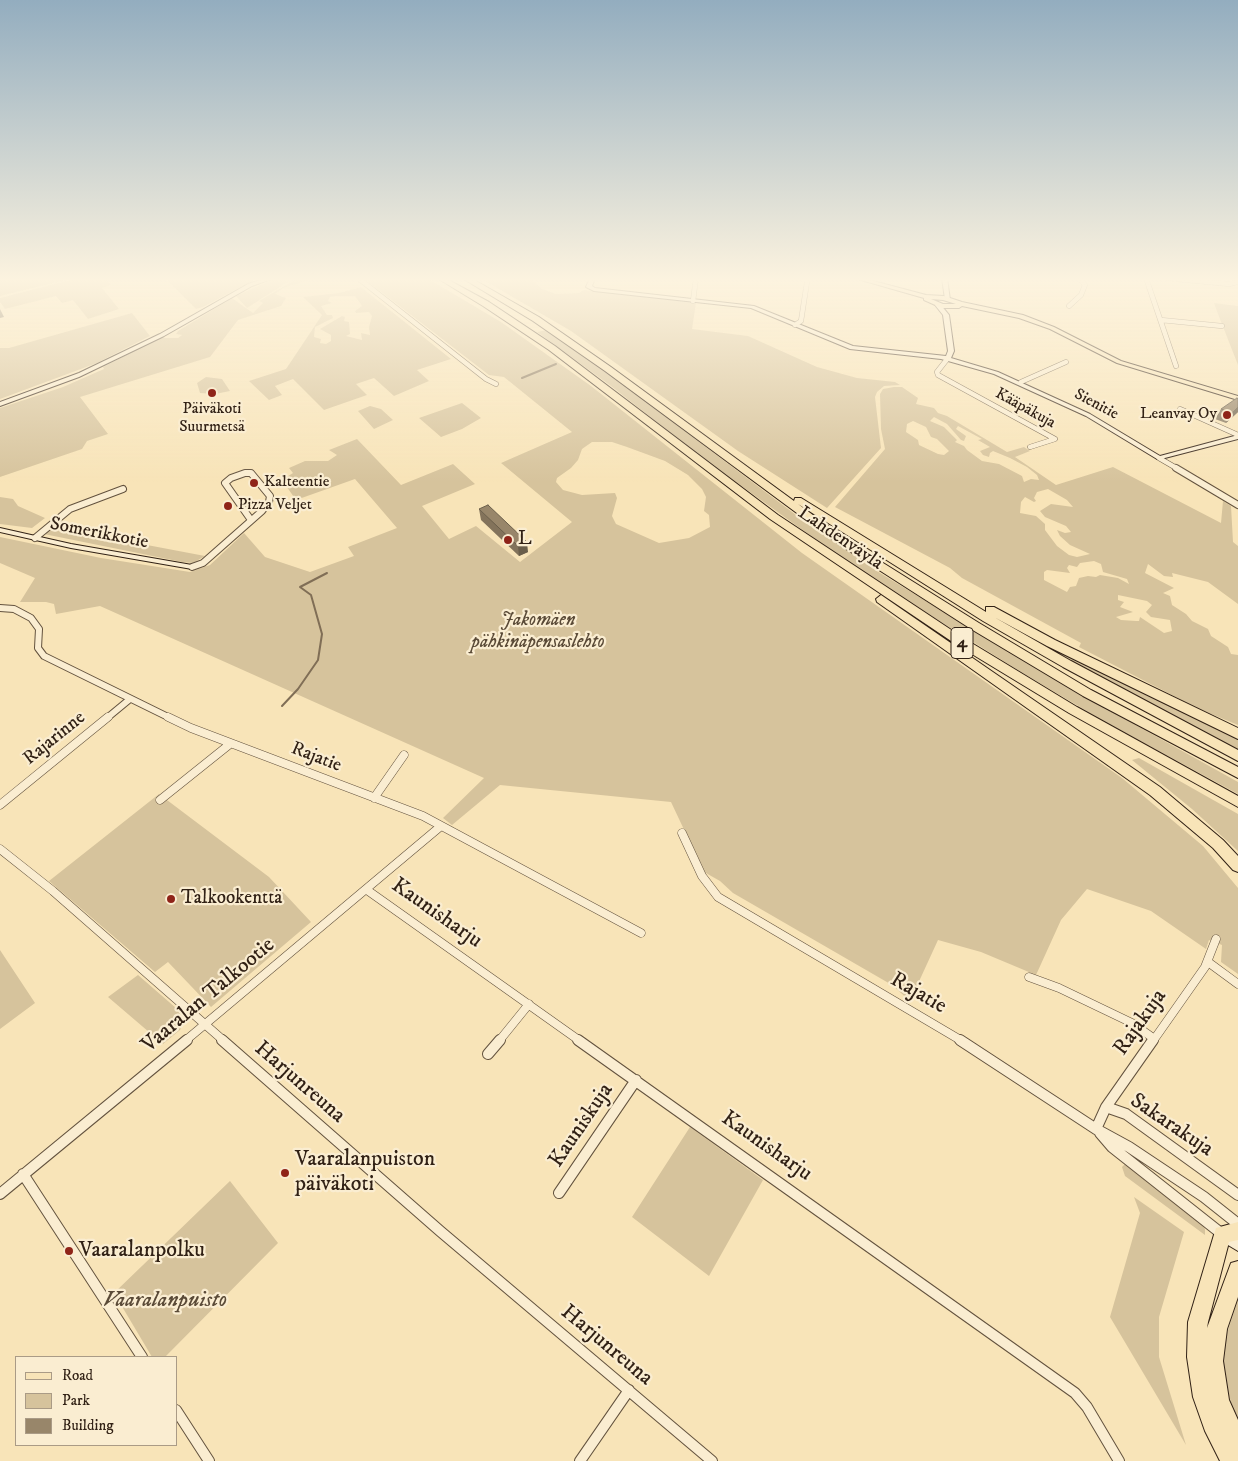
<!DOCTYPE html>
<html>
<head>
<meta charset="utf-8">
<style>
	body { margin:0 }
	#map { position:relative; width:1238px; height:1461px; overflow:hidden; background:#f8e4b8; font-family:"IM FELL DW Pica",serif }
	canvas { display:block }
	.legend { position:absolute; left:15px; top:1356px; width:162px; height:90px; box-sizing:border-box; background:#faedd1; border:1px solid #aa9b86; margin:0; padding:6px 9px; list-style:none; font-size:15px; color:#312115 }
	.legend li { display:flex; align-items:center; gap:10px; height:25px }
	.legend b { width:25px; border:1px solid #aa9b86 }
</style>
</head>
<body>
<div id="map">
<canvas width="1238" height="1461"></canvas>
<ul class="legend">
<li><b style="height:6px;background:#f8e4b8"></b>Road</li>
<li><b style="height:14px;background:#d6c39c"></b>Park</li>
<li><b style="height:14px;background:#98866a"></b>Building</li>
</ul>
</div>
<script>
const context = document.querySelector('canvas').getContext('2d');
context.lineJoin = 'round';
function fill(path, color) { context.fillStyle = color; context.fill(path, 'evenodd'); }
const poly = rows => new Path2D(rows.map(r => 'M' + r).join(''));
function strokePath(path, color, width, dash) { context.strokeStyle = color; context.lineWidth = width; context.lineCap = dash ? 'butt' : 'round'; context.setLineDash(dash || []); context.stroke(path); }
function write(font, color, halo, rows, align = 'center') {
  context.font = font + ' "IM FELL DW Pica",serif'; context.lineWidth = 4.5; context.setLineDash([]); context.textBaseline = 'middle'; context.strokeStyle = halo; context.fillStyle = color; for (const [text, x, y, turn = 0] of rows) {
    context.save(); context.translate(x, y); context.rotate((+turn || 0) * Math.PI / 180); context.textAlign = isNaN(turn) ? turn : align; if (halo) context.strokeText(text, 0, 0); context.fillText(text, 0, 0); context.restore();
  }
}
const green = poly([
	[0,278,64,278,65,280,0,296],
	[78,278,105,278,111,285,102,288,119,309,88,319,73,300,62,303,56,296,5,309,0,302,0,298],
	[165,278,258,278,203,307,196,309],
	[276,278,294,278,247,308,236,296],
	[298,278,317,278,283,288,275,294,286,298,281,306,238,320,210,357,80,397,108,434,87,441,82,449,0,477,0,408,63,387,104,369,103,367,160,338,178,338,182,335,176,334,178,331,232,298,253,313,263,303,259,301],
	[363,278,427,278,501,322,591,386,802,553,1122,778,1203,846,1238,888,1238,974,1221,962,1222,945,1209,940,1206,949,1151,911,1087,889,1061,920,1036,975,981,952,938,940,910,1001,892,985,733,893,720,881,704,872,671,802,500,785,452,825,443,818,484,778,100,606,56,614,54,604,46,602,20,602,35,578,0,563,0,537,101,558,190,572,210,565,244,533,265,557,310,572,354,556,348,547,397,528,355,479,296,500,282,480,293,473,289,468,305,461,328,461,337,455,329,450,357,439,401,485,453,464,475,484,422,506,449,539,476,526,520,562,572,522,501,463,572,432,504,377,489,375],
	[592,442,612,442,627,447,665,461,688,475,702,489,706,497,704,511,709,515,710,527,689,538,659,543,616,524,612,516,617,498,615,493,582,495,563,490,556,482,557,478,571,468,578,460,582,449],
	[480,278,530,278,542,289,556,294,579,293,584,290,696,303,692,329,748,336,817,367,857,378,895,382,900,385,884,386,877,392,875,397,881,448,827,508,738,451,571,331],
	[361,287,451,359,417,370,429,381,394,396,374,378,356,384,367,395,324,410,293,379,275,386,282,395,269,400,249,381,286,369,322,315,303,297,339,293],
	[337,296,355,296,362,306,355,311,356,313,369,312,372,316,369,327,370,335,361,333,362,340,346,336,350,334,349,322,344,321,345,317,342,316,320,329,331,335,331,341,326,344,320,343,321,339,314,337,315,327,333,318,332,315,327,315,321,306,332,303,328,301,330,297],
	[1214,303,1238,306,1238,365,1218,314],
	[132,313,150,336,97,363,0,399,0,348,9,348],
	[547,330,581,353,800,518,880,573,1062,684,1238,782,1238,794,1100,719,1021,672,858,570,704,459,611,386,537,332],
	[206,377,222,379,230,391,215,394,200,393,197,383],
	[894,387,902,387,918,398,916,404,934,408,938,413,947,416,1007,452,1024,447,1030,451,1015,457,1056,485,1113,467,1221,523,1223,501,1231,506,1233,542,1238,546,1238,604,1208,582,1172,573,1173,577,1164,576,1148,564,1145,573,1174,588,1163,593,1170,596,1172,605,1186,614,1192,621,1208,629,1211,636,1228,647,1231,654,1238,655,1238,725,1199,709,1079,647,1081,643,962,578,950,568,835,507,885,449,881,429,880,394,883,389],
	[934,417,947,424,961,440,964,441,966,436,956,429,958,426,982,439,978,440,990,447,980,451,983,455,989,457,990,453,993,451,1010,458,1027,467,1037,475,1039,480,1031,479,1024,482,1022,476,999,464,982,461,967,450,964,446,955,442,957,440,944,427,930,421],
	[913,421,926,427,931,437,937,439,949,451,944,455,938,454,919,445,918,440,906,432,907,424],
	[1048,489,1067,500,1073,507,1051,504,1040,511,1045,517,1066,526,1071,532,1065,533,1057,530,1060,536,1070,545,1090,554,1077,557,1069,555,1057,546,1045,530,1045,524,1036,516,1020,513,1021,502,1025,497,1034,502,1036,501,1034,498,1037,492],
	[1094,561,1101,564,1103,572,1127,579,1129,584,1118,578,1100,575,1096,577,1088,576,1079,578,1076,586,1070,587,1067,592,1044,580,1044,572,1047,570,1070,573,1067,568,1069,565,1077,567,1080,563],
	[1118,595,1147,601,1152,605,1146,612,1151,617,1170,620,1172,631,1164,633,1140,617,1139,621,1136,621,1121,620,1116,617,1133,612,1120,607,1124,602,1118,600],
	[462,403,481,418,462,429,441,437,419,418],
	[370,406,381,409,393,420,374,429,358,411],
	[0,497,13,499,18,506,45,518,32,528,0,524],
	[52,527,205,556,193,563,182,562,44,534],
	[983,610,1238,737,1238,751,1077,664],
	[1139,758,1238,814,1238,851,1192,809,1132,760],
	[159,794,269,877,311,922,211,1007,168,962,155,972,49,881],
	[0,950,35,1003,0,1029],
	[138,975,184,1015,184,1022,180,1030,163,1044,108,997],
	[690,1127,763,1180,709,1276,632,1217],
	[1126,1163,1197,1218,1205,1229,1205,1235,1125,1176,1122,1167],
	[230,1181,278,1243,165,1357,152,1357,114,1293],
	[1134,1197,1184,1232,1159,1317,1159,1357,1186,1445,1110,1317,1140,1213],
	[1238,1300,1238,1425,1224,1380,1223,1364,1224,1342]
]);
const stream = poly([
	[522,378,556,364],
	[282,706,298,689,318,660,322,634,311,595,300,587,327,573]
]);
const streetFar3 = poly([
	[358,278,486,379,496,384],
	[1146,278,1176,366],
	[1166,278,1229,284,1238,282],
	[693,301,696,278],
	[1069,306,1081,295,1085,285,1079,278],
	[1161,320,1222,326],
	[795,325,801,321,807,282],
	[948,358,937,372,938,375,1055,439,1030,447],
	[1021,382,1066,362],
	[1180,409,1238,435],
	[1159,458,1178,469]
]);
const streetFar2 = poly([
	[1176,468,1238,505],
	[35,538,70,509,123,489],
	[192,567,203,563,262,511,269,502,270,496,251,473,245,473,231,478,225,483,251,520],
	[0,608,14,609,31,618,39,629,38,648,44,656,170,718],
	[107,718,130,699]
]);
const streetFar1 = poly([
	[168,717,191,728,423,816,641,933],
	[374,798,404,755],
	[160,800,230,744],
	[0,805,108,717],
	[682,833,702,876,718,897,962,1041],
	[0,849,53,891,224,1041],
	[367,890,580,1041],
	[1208,962,1238,984],
	[1029,977,1059,988,1132,1023,1153,1038],
	[185,1041,441,826],
	[499,1041,529,1004],
	[1153,1041,1205,967,1216,939]
]);
const street = poly([
	[222,1040,440,1231,712,1461],
	[578,1040,1075,1393,1087,1407,1119,1461],
	[960,1040,1096,1129,1129,1147,1204,1197,1238,1224],
	[488,1054,500,1040],
	[1106,1107,1126,1114,1238,1195],
	[1096,1129,1106,1107,1153,1040],
	[1100,1133,1112,1147,1222,1234],
	[23,1174,142,1357],
	[559,1193,636,1080],
	[0,1194,187,1040],
	[176,1410,209,1461],
	[580,1461,629,1390]
]);
const secondary = poly([
	[267,278,274,278,252,286,164,336,79,377,0,406,0,402,79,373,160,334,248,284,267,278],
	[590,278,595,278,592,286,595,288,754,306,853,346,946,356,948,351,943,315,935,305,940,304,949,315,954,351,951,358,998,372,1090,414,1160,456,1238,435,1238,439,1161,459,1157,459,1086,416,994,374,941,359,850,349,751,308,594,291,586,287,590,278],
	[942,278,947,278,950,300,945,299,942,278],
	[0,528,71,544,192,565,196,567,192,569,71,548,0,532,0,528],
	[1223,1228,1238,1237,1238,1251,1218,1239,1217,1234,1218,1229,1223,1228]
]);
const primary = poly([
	[854,278,862,278,926,295,944,296,962,302,1023,315,1054,327,1121,361,1238,396,1238,400,1117,363,1050,329,1019,318,962,306,959,308,942,308,924,300,924,298,854,278],
	[931,299,943,300,956,304,943,304,931,299]
]);
const highway = poly([
	[437,278,445,278,489,302,555,346,778,515,965,639,1077,707,1238,796,1238,807,1069,713,957,645,770,519,549,350,483,306,437,278],
	[462,278,471,278,539,317,611,367,794,501,795,498,801,498,986,612,986,607,994,607,1055,640,1238,728,1238,739,1047,646,994,617,1071,661,1238,750,1238,761,1063,667,983,621,798,504,848,541,979,623,1091,690,1238,767,1238,778,1083,696,971,629,840,545,605,371,533,321,462,278],
	[881,595,1160,787,1223,840,1238,856,1238,872,1233,870,1213,848,1150,795,877,602,876,599,881,595],
	[1238,1222,1238,1240,1229,1242,1208,1322,1207,1328,1231,1263,1238,1261,1238,1297,1227,1329,1223,1361,1229,1400,1238,1420,1238,1461,1220,1461,1205,1431,1193,1397,1187,1357,1188,1322,1216,1228,1238,1222]
]);
const wall = poly([
	[1238,399,1238,412,1226,423,1215,419,1221,409],
	[479,509,528,552,519,556,481,520]
]);
const shadedWall = poly([
	[0,309,4,317,0,318],
	[1238,407,1238,412,1226,423,1232,413],
	[527,542,528,552,519,556,518,546]
]);
const building = poly([
	[1237,398,1238,399,1238,407,1232,413,1221,409,1237,398],
	[488,505,527,542,518,546,479,509,488,505]
]);
const markers = [
	[212,393,5,"#8f2418"],
	[1227,415,5,"#8f2418"],
	[254,483,5,"#8f2418"],
	[228,506,5,"#8f2418"],
	[508,540,5,"#8f2418"],
	[171,899,5,"#8f2418"],
	[285,1173,5,"#8f2418"],
	[69,1251,5,"#8f2418"]
];
const farStreetnames = [
	["Sienitie",1096,405,28],
	["Kääpäkuja",1025,409,29]
];
const farPoinames = [
	["Päiväkoti",212,410,"center"],
	["Suurmetsä",212,428,"center"],
	["Leanvay Oy",1217,415,"right"],
	["Kalteentie",264,483],
	["Pizza Veljet",238,506]
];
const shields = [
	[962,643,22]
];
const shieldNames = [
	["4",962,643]
];
const streetNames = [
	["Somerikkotie",99,534,11],
	["Lahdenväylä",840,539,34],
	["Rajarinne",55,739,-39],
	["Rajatie",316,758,21]
];
const poiNames = [
	["L",518,540],
	["Talkookenttä",181,899]
];
const parkNames = [
	["Jakomäen",538,621],
	["pähkinäpensaslehto",538,643]
];
const nearStreetnames = [
	["Kaunisharju",436,914,35],
	["Rajatie",918,994,30],
	["Vaaralan Talkootie",209,996,-40],
	["Rajakuja",1141,1023,-55],
	["Harjunreuna",299,1083,41],
	["Kauniskuja",582,1126,-56],
	["Sakarakuja",1171,1126,34],
	["Kaunisharju",766,1147,35],
	["Harjunreuna",606,1346,40]
];
const nearPoinames = [
	["Vaaralanpuiston",295,1160],
	["päiväkoti",295,1185],
	["Vaaralanpolku",79,1251]
];
const nearParknames = [
	["Vaaralanpuisto",165,1301]
];
fill(green, '#d6c39c');
strokePath(stream, '#806e56', 2);
strokePath(streetFar3, '#63523e', 5.5);
strokePath(streetFar2, '#63523e', 8);
strokePath(streetFar1, '#63523e', 9);
strokePath(street, '#63523e', 12);
strokePath(secondary, '#312115', 2);
strokePath(primary, '#312115', 2);
strokePath(highway, '#312115', 2);
strokePath(streetFar3, '#faedd1', 4.5);
strokePath(streetFar2, '#faedd1', 6);
strokePath(streetFar1, '#faedd1', 8);
strokePath(street, '#faedd1', 10);
fill(secondary, '#faedd1');
fill(primary, '#f8e4b8');
fill(highway, '#f8e4b8');
fill(wall, '#83735b');
fill(shadedWall, '#6a5e4a');
fill(building, '#98866a');
strokePath(building, '#6a5e4a', 1);
const sky = context.createLinearGradient(0, 0, 0, 482);
sky.addColorStop(0, '#93adbf');
sky.addColorStop(0.58, '#fcf3df');
sky.addColorStop(1, '#fcf3df00');
context.fillStyle = sky;
context.fillRect(0, 0, 1238, 482);
for (const [x, y, r, color] of markers) { const dot = new Path2D(); dot.arc(x, y, r, 0, 2 * Math.PI); context.fillStyle = color; context.fill(dot); strokePath(dot, '#faedd1', 2); }
write('16px', '#312115', '#faedd1', farStreetnames);
write('16px', '#312115', '#faedd1', farPoinames, 'left');
for (const [x, y, w] of shields) { const box = new Path2D(); box.roundRect(x - w / 2, y - 15.5, w, 31, 4); context.fillStyle = '#faedd1'; context.fill(box); strokePath(box, '#312115', 1); }
write('bold 18px', '#312115', null, shieldNames);
write('19px', '#312115', '#faedd1', streetNames);
write('19px', '#312115', '#faedd1', poiNames, 'left');
write('italic 19px', '#5a4a37', '#faedd1', parkNames);
write('22px', '#312115', '#faedd1', nearStreetnames);
write('22px', '#312115', '#faedd1', nearPoinames, 'left');
write('italic 22px', '#5a4a37', '#faedd1', nearParknames);
</script>
</body>
</html>
